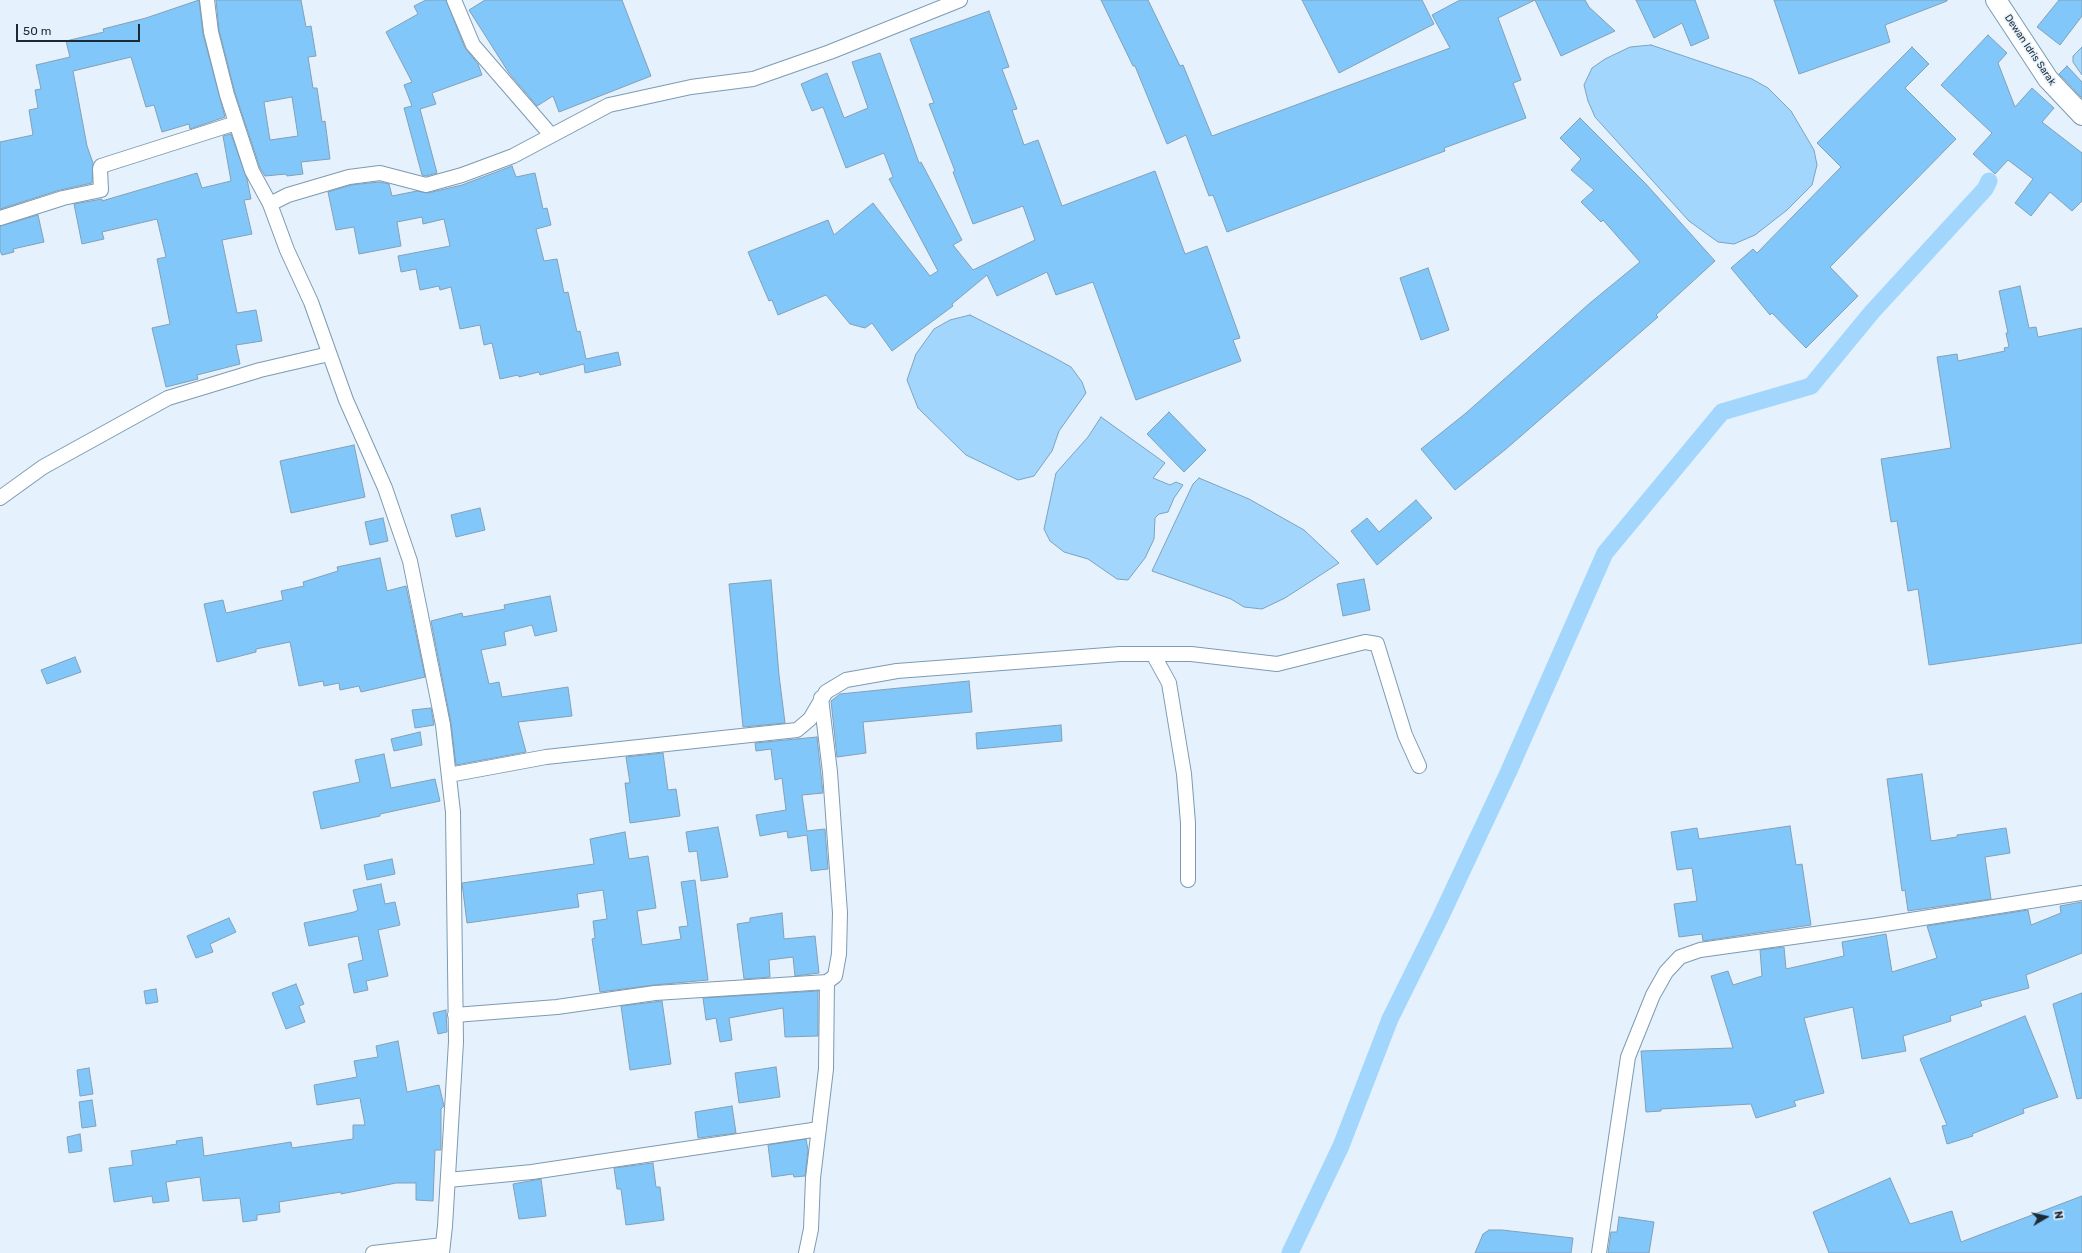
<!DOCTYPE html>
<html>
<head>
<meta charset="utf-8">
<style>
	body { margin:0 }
	#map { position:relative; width:2082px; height:1253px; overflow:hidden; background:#e5f1fc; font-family:Rubik,sans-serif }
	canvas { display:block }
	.north { position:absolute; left:2026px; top:1197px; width:40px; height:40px; -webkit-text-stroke:3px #e5f1fc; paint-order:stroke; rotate:81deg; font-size:11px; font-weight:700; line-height:16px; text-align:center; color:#1d2a33 }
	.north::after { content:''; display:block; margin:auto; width:14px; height:18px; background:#1d2a33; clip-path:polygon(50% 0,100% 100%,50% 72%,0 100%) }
	.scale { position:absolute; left:16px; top:24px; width:124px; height:18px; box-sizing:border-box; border:2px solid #1d2a33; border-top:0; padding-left:5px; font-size:12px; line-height:14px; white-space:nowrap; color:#1d2a33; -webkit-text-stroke:3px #e5f1fc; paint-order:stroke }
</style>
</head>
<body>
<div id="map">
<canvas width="2082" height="1253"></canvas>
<div class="north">N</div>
<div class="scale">50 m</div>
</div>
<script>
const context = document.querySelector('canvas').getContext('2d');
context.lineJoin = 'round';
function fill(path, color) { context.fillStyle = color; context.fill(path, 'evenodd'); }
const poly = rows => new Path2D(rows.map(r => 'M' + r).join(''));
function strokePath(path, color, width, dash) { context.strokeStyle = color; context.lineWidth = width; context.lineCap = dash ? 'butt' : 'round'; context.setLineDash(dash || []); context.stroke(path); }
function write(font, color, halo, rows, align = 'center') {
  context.font = font + ' Rubik,sans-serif'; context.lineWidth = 3; context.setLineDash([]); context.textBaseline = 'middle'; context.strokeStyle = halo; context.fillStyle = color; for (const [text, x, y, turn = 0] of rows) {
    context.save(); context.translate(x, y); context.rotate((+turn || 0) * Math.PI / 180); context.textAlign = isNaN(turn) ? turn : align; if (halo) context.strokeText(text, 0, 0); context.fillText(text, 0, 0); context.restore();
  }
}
const water = poly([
	[1651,45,1752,79,1768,88,1791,111,1814,150,1817,165,1812,185,1787,210,1755,235,1734,244,1718,242,1689,221,1595,117,1588,101,1584,85,1592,68,1605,59,1630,47,1651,45],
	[2082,47,2082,75,2073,62,2073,56,2082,47],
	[970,315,1053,357,1071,367,1082,382,1086,393,1059,431,1052,451,1034,476,1018,480,966,455,918,408,907,380,916,354,934,329,950,320,970,315],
	[1101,417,1165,463,1153,478,1170,485,1176,482,1183,485,1174,498,1168,512,1159,514,1155,518,1154,539,1145,558,1128,580,1117,579,1088,559,1064,552,1050,541,1044,529,1056,473,1088,437,1101,417],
	[1199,478,1249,499,1304,530,1339,563,1285,598,1262,609,1244,607,1231,599,1152,571,1193,484,1199,478]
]);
const canal = poly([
	[1290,1253,1341,1146,1390,1019,1441,916,1508,773,1605,553,1722,412,1811,386,1872,312,1985,189,1989,181]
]);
const building = poly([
	[199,0,203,34,225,117,190,129,189,124,162,132,154,105,146,107,131,57,73,71,87,146,93,163,92,183,60,190,0,209,0,142,33,135,29,110,38,108,35,90,41,89,36,65,70,57,66,41,104,32,103,29,146,18,199,0],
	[216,0,301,0,306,27,311,26,316,56,308,57,313,88,317,88,322,122,325,121,330,159,301,162,303,174,287,176,286,174,265,176,260,168,235,93,219,30,216,0],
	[292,97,298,136,270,140,264,102,292,97],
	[426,0,446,0,465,48,478,64,482,75,432,93,436,104,420,109,437,173,426,176,422,175,404,108,412,106,404,85,412,82,386,32,418,14,414,6,426,0],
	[485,0,622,0,651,76,559,112,553,96,537,106,509,73,469,10,485,0],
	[1101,0,1148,0,1180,66,1183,65,1212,136,1450,48,1432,15,1460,0,1585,0,1589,7,1615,31,1561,56,1535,0,1498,18,1521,80,1513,83,1526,118,1444,148,1445,151,1227,232,1213,195,1209,196,1186,135,1167,144,1135,66,1133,66,1101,0],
	[1302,0,1422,0,1434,24,1339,73,1302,0],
	[1636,0,1695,0,1709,38,1691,46,1682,23,1654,38,1636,0],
	[1774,0,1947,0,1947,1,1885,25,1890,42,1799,74,1774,0],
	[2059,0,2082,0,2082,16,2060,45,2037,27,2059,0],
	[989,11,1009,67,1002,69,1017,109,1012,110,1024,145,1038,140,1062,206,1155,171,1185,254,1207,246,1240,338,1233,340,1241,361,1136,400,1093,282,1056,295,1047,272,997,296,987,275,952,304,953,306,892,351,872,323,865,328,850,324,826,295,778,315,772,300,769,301,748,252,828,220,834,235,873,203,930,276,938,271,889,179,893,177,884,153,846,168,823,107,812,111,801,84,827,73,844,118,868,108,852,62,880,53,919,163,921,162,962,240,953,245,973,270,1035,240,1023,206,973,224,953,172,955,171,929,104,934,103,910,39,989,11],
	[1988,35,2007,53,1998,63,2015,107,2032,88,2054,108,2042,122,2082,153,2082,201,2072,211,2050,192,2031,216,2015,203,2033,179,2008,160,1995,174,1973,154,1992,133,1941,85,1988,35],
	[1912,47,1929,64,1905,88,1956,139,1830,267,1858,296,1806,348,1772,313,1770,315,1731,268,1753,249,1757,253,1841,167,1817,143,1912,47],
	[2067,66,2082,82,2082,98,2059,74,2067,66],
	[1580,118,1646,184,1715,261,1656,315,1658,317,1506,449,1455,490,1421,449,1466,413,1590,303,1640,262,1603,220,1601,222,1581,202,1594,190,1571,170,1581,159,1560,138,1580,118],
	[231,134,247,179,251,199,244,200,252,234,222,240,237,313,256,310,262,341,236,345,240,364,197,375,198,379,166,387,152,328,170,324,157,259,166,257,157,219,102,232,104,239,82,244,74,204,102,199,102,201,197,173,202,188,231,181,223,136,231,134],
	[512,166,516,177,535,173,543,209,547,208,551,225,536,229,544,261,557,259,564,293,568,292,577,332,580,331,586,359,618,352,621,365,585,373,584,364,540,375,539,372,519,377,518,375,500,379,492,343,484,345,480,325,460,329,451,287,440,290,439,286,420,290,416,269,401,272,398,256,450,246,444,219,423,224,422,217,397,222,401,246,359,254,354,227,336,230,328,192,351,185,379,182,389,184,392,196,417,191,428,193,462,185,512,166],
	[38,215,44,242,13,249,14,252,2,255,0,251,0,226,38,215],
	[1428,268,1449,330,1421,340,1400,278,1428,268],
	[2020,286,2029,328,2036,327,2038,337,2082,328,2082,643,1929,665,1918,589,1908,591,1897,521,1891,522,1881,459,1951,448,1937,357,1957,354,1958,361,2005,351,2004,348,2009,347,2006,333,2008,333,1999,291,2020,286],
	[1169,412,1206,450,1184,472,1147,434,1169,412],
	[354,445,365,497,291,513,280,461,354,445],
	[1416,500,1432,518,1377,565,1351,531,1367,518,1379,532,1416,500],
	[480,508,485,530,456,537,451,515,480,508],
	[383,518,388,541,370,545,365,522,383,518],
	[380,558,387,591,406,586,425,677,361,692,359,686,340,690,339,683,324,686,323,681,299,686,290,642,256,649,256,652,217,662,204,604,223,600,226,613,283,600,281,591,304,586,303,582,338,571,337,567,380,558],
	[1364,579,1370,610,1343,616,1337,584,1364,579],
	[771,580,779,675,785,723,743,727,729,584,771,580],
	[550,596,557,631,535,636,532,625,504,632,506,645,481,650,489,684,499,682,502,697,568,687,572,716,518,722,526,752,456,765,451,723,431,621,462,613,463,617,505,609,504,605,550,596],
	[75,657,81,672,47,684,41,670,75,657],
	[969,681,972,712,863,722,866,753,837,757,831,701,840,694,969,681],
	[431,708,434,725,415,728,412,710,431,708],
	[1061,725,1062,741,977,749,976,733,1061,725],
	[420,732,422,745,394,751,391,739,420,732],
	[817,737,823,793,802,795,807,831,825,829,828,869,811,871,807,835,788,838,787,831,760,836,756,815,786,810,782,778,775,780,771,749,756,751,755,743,817,737],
	[663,753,668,790,676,789,680,816,630,823,625,783,630,783,626,757,663,753],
	[384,754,391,788,435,779,440,801,380,814,380,816,321,829,313,792,360,782,355,760,384,754],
	[1922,774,1931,841,1957,837,1957,835,2006,828,2010,853,1985,857,1991,899,1908,911,1905,890,1902,891,1887,779,1922,774],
	[1790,826,1796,865,1802,864,1811,925,1703,941,1702,934,1679,937,1674,904,1697,901,1692,868,1677,870,1671,832,1697,828,1699,839,1790,826],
	[718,827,728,877,701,881,697,851,689,852,686,832,718,827],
	[625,832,629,859,648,856,656,908,637,911,642,945,681,939,679,927,688,926,681,882,695,880,708,980,654,985,600,992,592,939,595,938,593,921,607,919,603,890,577,894,579,907,467,923,462,883,594,864,590,839,625,832],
	[392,859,395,874,367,880,364,865,392,859],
	[381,884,385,904,395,902,400,925,378,930,388,976,366,981,368,990,354,993,348,964,363,960,358,936,309,946,304,923,354,912,358,910,353,890,381,884],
	[2082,902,2082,953,2026,975,2029,988,1980,1001,1982,1006,1950,1016,1951,1021,1903,1036,1906,1051,1862,1059,1853,1007,1804,1018,1824,1093,1794,1101,1796,1106,1756,1118,1751,1104,1661,1109,1661,1111,1646,1112,1641,1051,1733,1048,1711,976,1728,971,1733,985,1762,976,1760,950,1784,947,1786,969,1844,956,1842,942,1886,934,1892,972,1937,958,1927,926,2028,910,2031,925,2061,913,2060,906,2082,902],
	[782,913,784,939,815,936,819,973,795,976,793,957,769,960,770,977,744,979,737,924,750,922,750,918,782,913],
	[229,918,236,932,210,944,213,952,196,958,187,936,229,918],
	[296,984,304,1004,299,1006,305,1022,286,1029,272,993,296,984],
	[156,989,158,1002,146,1004,144,991,156,989],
	[818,991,818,1036,785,1037,783,1008,729,1018,732,1040,720,1042,716,1018,706,1020,703,998,818,991],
	[2082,993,2082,1098,2077,1099,2053,1004,2082,993],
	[662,1001,671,1064,630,1070,621,1006,662,1001],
	[446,1010,447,1032,438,1034,433,1013,446,1010],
	[2025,1016,2058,1097,2023,1109,2024,1113,1972,1134,1973,1136,1947,1144,1942,1126,1947,1125,1920,1059,2025,1016],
	[398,1041,407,1092,439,1085,444,1106,441,1109,441,1150,435,1150,433,1201,416,1200,416,1183,396,1183,341,1194,341,1192,279,1202,280,1212,257,1215,257,1220,243,1222,240,1198,203,1201,200,1177,166,1182,169,1201,153,1203,152,1196,114,1202,109,1168,133,1165,131,1151,177,1144,176,1141,202,1137,204,1156,291,1142,292,1148,353,1139,353,1125,365,1125,360,1098,317,1105,314,1085,357,1077,354,1061,378,1057,376,1046,398,1041],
	[776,1067,780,1097,739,1103,735,1073,776,1067],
	[89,1068,93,1094,80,1096,77,1070,89,1068],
	[92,1100,96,1126,82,1128,79,1102,92,1100],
	[732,1106,736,1133,698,1138,695,1112,732,1106],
	[80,1134,82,1151,69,1153,67,1137,80,1134],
	[806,1139,808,1150,805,1176,794,1177,793,1174,772,1177,768,1145,806,1139],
	[653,1163,656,1187,660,1187,664,1220,626,1225,621,1189,617,1189,614,1168,653,1163],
	[1890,1178,1910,1224,1952,1211,1961,1242,2082,1196,2082,1253,1829,1253,1813,1212,1890,1178],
	[541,1179,546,1216,519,1219,513,1184,541,1179],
	[1619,1217,1654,1222,1649,1253,1608,1253,1611,1232,1617,1232,1619,1217],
	[1489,1230,1502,1230,1573,1238,1571,1253,1475,1253,1483,1234,1489,1230]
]);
const street = poly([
	[207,0,211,32,227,95,252,171,270,204,287,250,311,302,346,400,385,488,410,561,443,725,453,812,456,1042,445,1226,442,1253],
	[454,0,473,45,551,135],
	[270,204,288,195,349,177,380,173,426,185,462,175,513,156,609,105,691,87,753,79,830,52,960,0],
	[0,218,63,198,101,190,100,169,101,166,236,123],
	[0,498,43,467,168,398,260,370,329,354],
	[1153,654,1169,683,1184,774,1188,823,1188,880],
	[449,775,546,757,797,730,810,719,826,692,846,680,897,671,1120,654,1191,654,1277,664,1365,642,1377,644,1405,735,1419,766],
	[455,1015,557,1007,655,993,827,982,835,976,839,954,840,913,830,772,821,698],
	[448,1180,532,1172,819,1129],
	[373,1253,443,1245],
	[806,1253,811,1229,813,1178,826,1069,827,982],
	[1599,1253,1628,1057,1653,995,1666,972,1680,957,1700,950,1879,925,2082,893]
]);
const secondary = poly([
	[1996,0,2048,79,2082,115]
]);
const streetNames = [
	["Dewan Idris Sarak",2030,50,56]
];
fill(water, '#a3d6fc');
strokePath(water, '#7ba2c0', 1);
strokePath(canal, '#a3d6fc', 17);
fill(building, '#82c7f9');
strokePath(building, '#82a0b8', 1);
strokePath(street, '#7c9bb2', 16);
strokePath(secondary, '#7c9bb2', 22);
strokePath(street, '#fff', 14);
strokePath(secondary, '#fff', 20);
write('10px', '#1d2a33', '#e5f1fc', streetNames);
</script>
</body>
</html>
